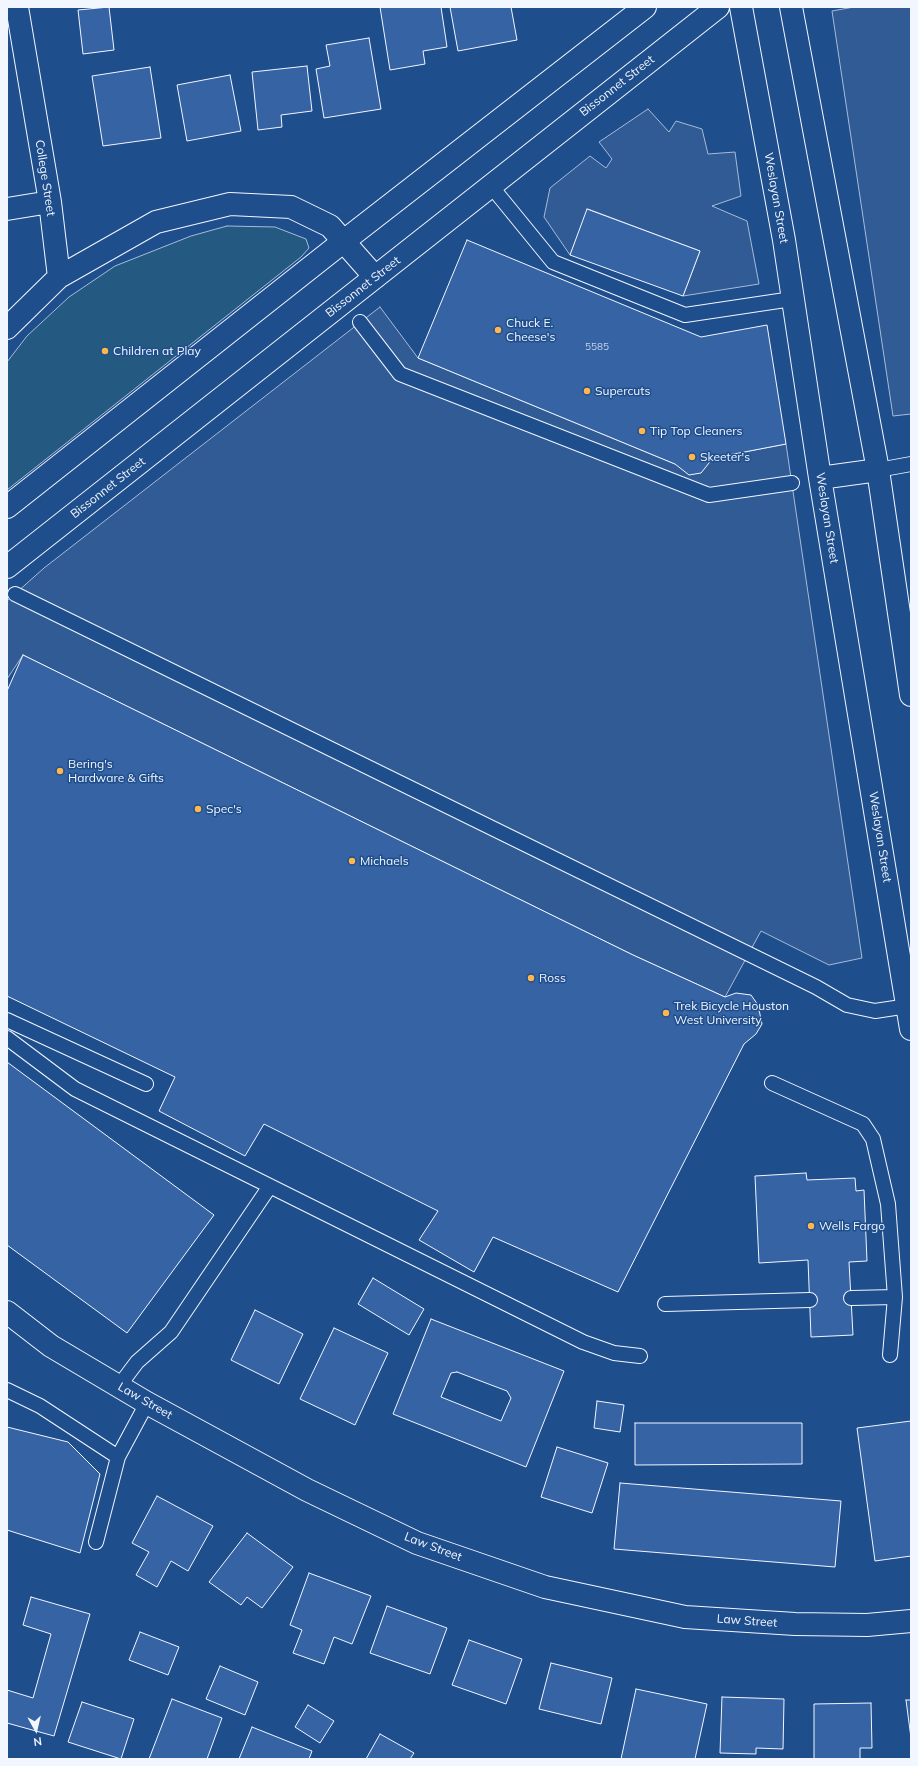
<!DOCTYPE html>
<html>
<head>
<meta charset="utf-8">
<style>
	body { margin:0 }
	#map { position:relative; width:918px; height:1766px; overflow:hidden; background:#1f4e8c; font-family:Mulish,sans-serif }
	canvas { display:block }
	.frame { position:absolute; inset:0; border:8px solid #f2f6ff; pointer-events:none }
	.north { position:absolute; left:16px; top:1710px; width:40px; height:40px; -webkit-text-stroke:3px #1f4e8c; paint-order:stroke; rotate:172deg; font-size:11px; font-weight:700; line-height:16px; text-align:center; color:#f2f6ff }
	.north::after { content:''; display:block; margin:auto; width:14px; height:18px; background:#f2f6ff; clip-path:polygon(50% 0,100% 100%,50% 72%,0 100%) }
</style>
</head>
<body>
<div id="map">
<canvas width="918" height="1766"></canvas>
<div class="frame"></div>
<div class="north">N</div>
</div>
<script>
const context = document.querySelector('canvas').getContext('2d');
context.lineJoin = 'round';
function fill(path, color) { context.fillStyle = color; context.fill(path, 'evenodd'); }
const poly = rows => new Path2D(rows.map(r => 'M' + r).join(''));
function strokePath(path, color, width, dash) { context.strokeStyle = color; context.lineWidth = width; context.lineCap = dash ? 'butt' : 'round'; context.setLineDash(dash || []); context.stroke(path); }
function write(font, color, halo, rows, align = 'center') {
  context.font = font + ' Mulish,sans-serif'; context.lineWidth = 3; context.setLineDash([]); context.textBaseline = 'middle'; context.strokeStyle = halo; context.fillStyle = color; for (const [text, x, y, turn = 0] of rows) {
    context.save(); context.translate(x, y); context.rotate((+turn || 0) * Math.PI / 180); context.textAlign = isNaN(turn) ? turn : align; if (halo) context.strokeText(text, 0, 0); context.fillText(text, 0, 0); context.restore();
  }
}
const green = poly([
	[227,226,275,227,306,239,309,248,301,257,7,490,7,362,27,336,69,297,115,266,191,236,227,226]
]);
const parking = poly([
	[854,7,911,7,911,414,893,416,832,11,854,7],
	[648,109,669,132,676,121,702,129,708,154,735,152,741,196,712,206,747,221,759,284,683,296,700,251,588,209,570,255,544,217,550,188,590,156,606,168,612,159,599,142,648,109],
	[380,307,418,358,675,464,713,458,786,444,862,958,829,965,761,931,725,997,633,955,23,655,7,679,7,601,44,568,380,307]
]);
const building = poly([
	[109,7,114,50,83,54,78,10,109,7],
	[380,7,441,7,447,47,423,51,425,64,390,70,380,7],
	[450,7,511,7,517,40,458,51,450,7],
	[369,38,381,109,324,118,316,69,330,66,326,45,369,38],
	[307,66,312,111,281,115,282,127,258,130,252,72,307,66],
	[150,67,161,138,103,146,92,76,150,67],
	[230,75,241,131,187,141,177,85,230,75],
	[587,209,700,251,683,296,570,255,587,209],
	[467,240,701,337,767,325,786,444,713,458,701,473,689,475,675,464,418,358,467,240],
	[23,655,633,955,725,997,736,993,751,995,758,1005,762,1024,756,1034,744,1044,618,1292,493,1237,474,1272,419,1240,438,1211,264,1124,245,1156,159,1111,175,1077,7,996,7,691,23,655],
	[7,1062,214,1215,127,1333,7,1245,7,1062],
	[806,1173,807,1180,855,1178,856,1191,864,1190,867,1261,849,1262,853,1335,811,1337,808,1260,759,1263,755,1176,806,1173],
	[373,1278,424,1309,409,1335,358,1304,373,1278],
	[255,1310,303,1334,279,1384,231,1360,255,1310],
	[431,1319,564,1371,526,1467,393,1414,431,1319],
	[457,1372,507,1391,511,1398,501,1421,441,1397,451,1373,457,1372],
	[334,1328,388,1353,355,1425,300,1399,334,1328],
	[597,1401,624,1405,620,1432,594,1428,597,1401],
	[911,1421,911,1556,875,1561,857,1428,911,1421],
	[635,1423,802,1423,802,1464,635,1465,635,1423],
	[7,1427,68,1442,100,1474,80,1553,7,1530,7,1427],
	[557,1447,608,1463,592,1513,541,1497,557,1447],
	[620,1483,841,1501,835,1567,614,1549,620,1483],
	[157,1496,213,1526,188,1571,171,1561,157,1587,136,1575,149,1552,132,1543,157,1496],
	[247,1533,293,1567,262,1608,247,1597,241,1605,209,1582,247,1533],
	[309,1573,371,1596,352,1644,334,1637,324,1664,293,1653,302,1630,290,1625,309,1573],
	[31,1597,90,1614,54,1736,7,1723,7,1690,33,1698,51,1634,23,1625,31,1597],
	[387,1606,447,1628,430,1674,370,1653,387,1606],
	[140,1632,179,1647,168,1675,129,1660,140,1632],
	[469,1640,522,1659,506,1704,452,1685,469,1640],
	[551,1663,612,1678,601,1724,539,1709,551,1663],
	[220,1666,258,1682,245,1715,206,1699,220,1666],
	[636,1689,707,1704,695,1759,621,1759,636,1689],
	[722,1697,784,1699,783,1749,756,1748,756,1754,720,1753,722,1697],
	[172,1699,222,1718,207,1759,149,1759,172,1699],
	[906,1700,911,1700,911,1738,906,1700],
	[82,1702,134,1719,121,1759,68,1742,82,1702],
	[871,1703,872,1748,860,1748,860,1759,814,1759,814,1704,871,1703],
	[308,1705,334,1721,320,1743,295,1727,308,1705],
	[252,1727,312,1751,309,1759,239,1759,252,1727],
	[380,1734,414,1753,410,1759,366,1759,380,1734]
]);
const service = poly([
	[491,186,553,262,685,315,792,299],
	[360,322,400,374,709,495,792,483],
	[878,470,911,464],
	[15,594,816,987,847,1005,875,1011,908,1006],
	[7,1020,146,1084],
	[7,1038,75,1089,583,1342,614,1353,640,1356],
	[772,1083,863,1124,873,1139,888,1204,895,1297,890,1355],
	[851,1298,895,1297],
	[665,1304,810,1300],
	[119,1386,137,1362,171,1332,270,1186],
	[7,1390,40,1406,118,1457],
	[96,1542,118,1457,147,1403]
]);
const minor = poly([
	[7,209,50,202],
	[59,277,156,222,230,204,291,207,330,226,375,277],
	[7,328,59,277,50,202,17,7],
	[7,1312,51,1346,147,1403,307,1490,417,1543,545,1587,685,1617,795,1624,867,1625,911,1621]
]);
const secondary = poly([
	[741,7,784,240,820,478,911,1029],
	[791,7,878,470,911,695],
	[820,478,878,470],
	[7,507,344,241,645,7],
	[7,567,718,7]
]);
const markers = [
	[498,330,4,"#ffb74d"],
	[105,351,4,"#ffb74d"],
	[587,391,4,"#ffb74d"],
	[642,431,4,"#ffb74d"],
	[692,457,4,"#ffb74d"],
	[60,771,4,"#ffb74d"],
	[198,809,4,"#ffb74d"],
	[352,861,4,"#ffb74d"],
	[531,978,4,"#ffb74d"],
	[666,1013,4,"#ffb74d"],
	[811,1226,4,"#ffb74d"]
];
const numberNames = [
	["5585",597,347]
];
const streetNames = [
	["Bissonnet Street",617,86,-38],
	["College Street",45,178,81],
	["Weslayan Street",776,198,80],
	["Bissonnet Street",363,287,-38],
	["Bissonnet Street",108,488,-38],
	["Weslayan Street",827,518,81],
	["Weslayan Street",880,837,81],
	["Law Street",145,1401,30],
	["Law Street",433,1547,21],
	["Law Street",747,1621,4]
];
const poiNames = [
	["Chuck E.",506,323],
	["Cheese's",506,337],
	["Children at Play",113,351],
	["Supercuts",595,391],
	["Tip Top Cleaners",650,431],
	["Skeeter's",700,457],
	["Bering's",68,764],
	["Hardware & Gifts",68,778],
	["Spec's",206,809],
	["Michaels",360,861],
	["Ross",539,978],
	["Trek Bicycle Houston",674,1006],
	["West University",674,1020],
	["Wells Fargo",819,1226]
];
fill(green, '#245a82');
strokePath(green, '#a8bbd7', 1);
fill(parking, '#305b95');
strokePath(parking, '#a8bbd7', 1);
fill(building, '#3563a3');
strokePath(building, '#f2f6ff', 1);
strokePath(service, '#f2f6ff', 16);
strokePath(minor, '#f2f6ff', 24);
strokePath(secondary, '#f2f6ff', 24);
strokePath(service, '#1f4e8c', 14);
strokePath(minor, '#1f4e8c', 22);
strokePath(secondary, '#1f4e8c', 22);
for (const [x, y, r, color] of markers) { const dot = new Path2D(); dot.arc(x, y, r, 0, 2 * Math.PI); context.fillStyle = color; context.fill(dot); strokePath(dot, '#1f4e8c', 1.5); }
write('10px', '#c3d1e8', null, numberNames);
write('12px', '#f2f6ff', '#1f4e8c', streetNames);
write('12px', '#f2f6ff', '#1f4e8c', poiNames, 'left');
</script>
</body>
</html>
